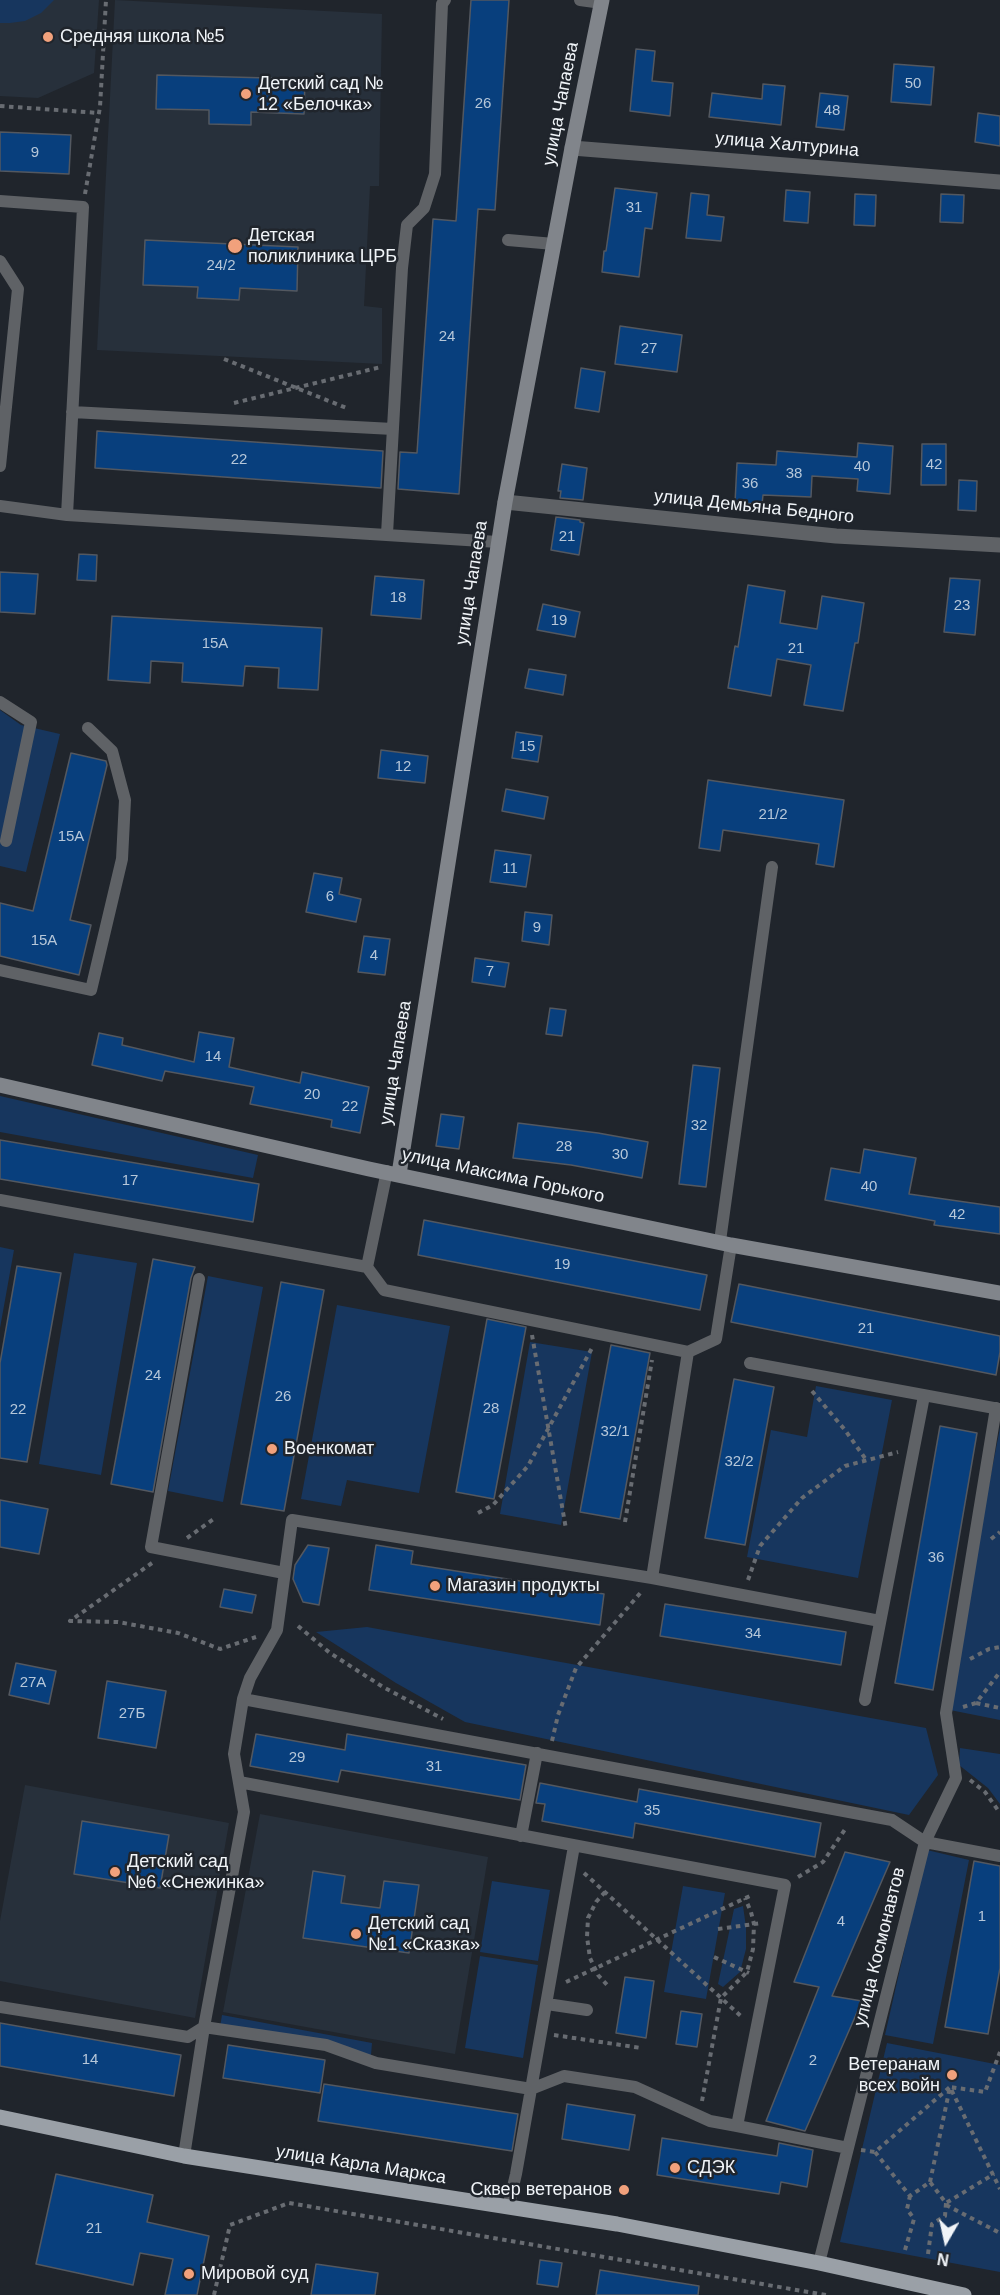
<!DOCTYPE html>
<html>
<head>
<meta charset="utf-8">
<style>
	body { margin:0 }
	#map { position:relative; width:1000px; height:2295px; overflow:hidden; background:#20252c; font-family:Helvetica,sans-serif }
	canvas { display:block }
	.north { position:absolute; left:916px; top:2211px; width:60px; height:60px; -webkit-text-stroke:4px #20252c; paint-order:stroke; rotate:189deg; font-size:16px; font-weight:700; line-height:24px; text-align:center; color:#f0f4f8 }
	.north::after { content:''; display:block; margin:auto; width:21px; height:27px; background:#f0f4f8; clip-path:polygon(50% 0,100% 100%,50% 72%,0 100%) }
</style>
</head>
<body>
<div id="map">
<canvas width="1000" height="2295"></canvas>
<div class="north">N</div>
</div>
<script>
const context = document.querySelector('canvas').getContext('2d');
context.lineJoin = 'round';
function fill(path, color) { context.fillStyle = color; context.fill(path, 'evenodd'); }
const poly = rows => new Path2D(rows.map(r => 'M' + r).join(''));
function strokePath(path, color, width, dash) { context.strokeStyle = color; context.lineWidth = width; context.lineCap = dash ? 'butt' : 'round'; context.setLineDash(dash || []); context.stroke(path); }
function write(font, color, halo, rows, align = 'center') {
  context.font = font + ' Helvetica,sans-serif'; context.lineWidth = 5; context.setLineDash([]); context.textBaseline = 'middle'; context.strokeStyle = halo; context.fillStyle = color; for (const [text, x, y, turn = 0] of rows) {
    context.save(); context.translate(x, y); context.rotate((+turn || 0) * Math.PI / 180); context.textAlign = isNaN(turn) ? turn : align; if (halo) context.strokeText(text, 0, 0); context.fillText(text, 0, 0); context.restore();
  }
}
const built = poly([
	[0,0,99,0,94,73,38,98,0,96],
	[115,0,382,14,379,186,370,186,364,306,382,308,382,364,97,350],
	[25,1785,229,1823,195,2018,0,1981,0,1921],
	[260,1814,488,1857,455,2054,223,2012]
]);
const green = poly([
	[0,0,54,0,41,13,25,21,10,23,0,23],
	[0,710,21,725,60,734,26,872,0,866],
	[0,1096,258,1155,253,1178,0,1132],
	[0,1247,14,1250,0,1328],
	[74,1253,137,1263,101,1475,39,1464],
	[208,1276,263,1287,223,1502,168,1491],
	[337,1305,450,1326,419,1493,347,1480,341,1506,301,1499],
	[530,1342,592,1352,561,1525,500,1514],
	[816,1386,892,1400,858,1578,747,1557,771,1430,807,1437],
	[1000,1428,1000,1720,945,1709],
	[367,1627,926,1728,938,1775,909,1815,465,1722,396,1683,316,1632],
	[960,1748,1000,1754,1000,1804,988,1788,959,1765],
	[927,1850,969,1860,933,2044,885,2035],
	[492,1881,550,1890,538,1961,480,1952],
	[683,1886,725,1893,706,1999,664,1992],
	[743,1906,746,1927,746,1949,740,1972,723,1987,718,1984,734,1909],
	[480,1956,538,1965,523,2058,465,2048],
	[222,2015,372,2043,371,2055,220,2027],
	[887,2043,1000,2065,1000,2272,840,2242]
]);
const building = poly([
	[471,0,509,0,495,210,478,209,459,494,398,489,400,452,417,453,433,219,456,221,471,0],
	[636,49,655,51,652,81,673,83,670,116,630,111,636,49],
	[894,64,934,67,931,105,891,102,894,64],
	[157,75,305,79,304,114,251,112,251,125,209,124,209,110,156,109,157,75],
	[763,84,785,86,781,125,709,117,712,93,762,99,763,84],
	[820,93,848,96,844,130,816,127,820,93],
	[978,113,1000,116,1000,146,975,142,978,113],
	[0,132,71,135,69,174,0,171,0,132],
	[615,188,657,193,652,229,645,228,639,277,602,272,604,251,606,251,615,188],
	[786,190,810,192,808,223,784,221,786,190],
	[691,193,709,195,707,215,724,217,721,241,686,238,691,193],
	[855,194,876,195,875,226,854,225,855,194],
	[941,194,964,195,963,223,940,222,941,194],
	[145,240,298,247,297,291,240,288,239,300,197,298,198,287,143,285,145,240],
	[620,326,682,335,677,372,615,364,620,326],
	[581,368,605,372,599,412,575,408,581,368],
	[97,431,383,451,381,488,95,468,97,431],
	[858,443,893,446,890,494,857,491,858,479,812,476,811,497,763,495,762,504,735,503,737,463,776,465,777,451,857,457,858,443],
	[922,444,946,444,946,485,921,485,922,444],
	[562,464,587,468,583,500,560,498,561,491,558,491,562,464],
	[959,480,977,481,976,511,958,510,959,480],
	[556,517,580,520,580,522,584,523,579,555,551,550,556,517],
	[79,554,97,555,96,581,77,580,79,554],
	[0,572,38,574,35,614,0,612,0,572],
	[375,576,424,580,421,619,371,615,375,576],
	[950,578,980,580,975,635,944,632,950,578],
	[748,585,785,591,780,623,817,629,822,596,864,603,858,643,855,643,843,711,804,705,811,665,777,659,771,696,728,688,735,646,738,647,748,585],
	[543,604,580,612,575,637,537,630,543,604],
	[112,616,322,628,318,690,278,688,279,668,245,666,243,686,182,682,183,663,151,661,150,683,108,680,112,616],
	[529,669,566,675,563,695,525,688,529,669],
	[516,732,542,736,538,762,512,758,516,732],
	[381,750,428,756,425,783,378,778,381,750],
	[71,753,106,761,107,765,70,920,91,925,79,975,0,956,0,903,33,911,71,753],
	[708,780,844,800,834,867,816,864,819,844,723,830,720,851,699,848,708,780],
	[506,789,548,797,544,819,502,811,506,789],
	[495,850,531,855,526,887,490,882,495,850],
	[314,873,342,878,339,894,361,899,356,922,306,912,314,873],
	[525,912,552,915,549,945,522,941,525,912],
	[364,936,390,939,385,975,358,972,364,936],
	[475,958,509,963,505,987,472,982,475,958],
	[550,1008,566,1010,562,1036,546,1034,550,1008],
	[199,1032,234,1038,229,1067,300,1083,302,1072,369,1087,360,1133,331,1127,332,1120,250,1104,254,1087,165,1071,162,1081,92,1065,99,1033,123,1038,122,1045,194,1062,199,1032],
	[693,1065,720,1068,706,1187,679,1184,693,1065],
	[441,1114,464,1117,459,1149,436,1146,441,1114],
	[518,1123,598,1133,648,1142,642,1178,571,1165,513,1158,518,1123],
	[0,1140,259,1184,253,1222,0,1179,0,1140],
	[864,1149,916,1158,909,1194,1000,1207,1000,1234,934,1225,935,1221,825,1200,831,1168,860,1173,864,1149],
	[424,1220,707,1275,700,1310,418,1255,424,1220],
	[153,1259,195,1267,191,1278,153,1492,111,1484,153,1259],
	[17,1266,61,1273,27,1462,0,1458,0,1363,17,1266],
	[281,1282,324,1290,284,1511,241,1504,281,1282],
	[739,1284,1000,1336,1000,1352,996,1375,731,1322,739,1284],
	[487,1319,526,1327,494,1499,456,1492,487,1319],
	[611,1345,650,1353,620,1519,580,1512,611,1345],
	[734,1379,774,1387,745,1545,705,1538,734,1379],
	[940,1426,977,1433,933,1690,895,1683,940,1426],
	[0,1500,48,1509,39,1554,0,1547,0,1500],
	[308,1545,329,1548,319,1605,303,1602,293,1579,295,1565,308,1545],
	[376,1545,413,1551,411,1564,604,1594,600,1625,369,1590,376,1545],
	[224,1589,256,1595,252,1613,220,1607,224,1589],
	[665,1604,846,1632,841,1665,660,1636,665,1604],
	[16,1663,56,1671,49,1704,9,1695,16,1663],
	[107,1681,166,1691,156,1748,98,1738,107,1681],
	[256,1734,345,1750,347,1734,526,1765,520,1800,341,1770,338,1782,250,1766,256,1734],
	[540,1783,637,1802,639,1789,821,1823,815,1857,635,1823,633,1838,542,1821,545,1804,536,1803,540,1783],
	[82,1821,169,1835,160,1888,74,1874,82,1821],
	[845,1852,890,1862,832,1996,862,2001,805,2131,766,2121,819,1987,794,1982,845,1852],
	[974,1861,1000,1866,1000,1968,988,2034,945,2027,974,1861],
	[313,1871,345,1876,341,1903,380,1908,384,1881,419,1885,409,1953,303,1938,313,1871],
	[625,1977,654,1981,646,2038,616,2033,625,1977],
	[681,2011,702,2014,697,2047,676,2044,681,2011],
	[0,2023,181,2055,174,2096,0,2066,0,2023],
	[228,2045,325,2060,320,2093,223,2078,228,2045],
	[324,2084,518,2114,512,2151,318,2121,324,2084],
	[567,2104,635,2115,629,2150,562,2139,567,2104],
	[662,2138,777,2156,779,2143,813,2150,807,2187,781,2182,779,2194,657,2175,662,2138],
	[56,2174,153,2195,147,2222,209,2236,197,2295,165,2295,173,2259,140,2253,133,2285,36,2264,56,2174],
	[540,2260,562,2263,558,2287,537,2284,540,2260],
	[316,2264,378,2273,375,2295,311,2295,316,2264],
	[600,2270,699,2286,698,2295,596,2295,600,2270]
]);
const path = poly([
	[0,106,99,113],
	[85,194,100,107,106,0],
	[224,359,349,409],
	[234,403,381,367],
	[532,1335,566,1529],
	[812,1391,845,1430,867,1461],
	[478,1513,493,1505,528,1466,592,1348],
	[625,1522,652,1360],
	[187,1538,215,1518],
	[991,1539,1000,1532],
	[152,1563,70,1621,118,1622,178,1633,220,1649,256,1637],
	[748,1580,760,1546,802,1498,845,1466,898,1452],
	[298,1626,330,1653,383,1687,443,1719],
	[970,1659,989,1649,1000,1647],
	[976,1703,1000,1708],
	[963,1707,976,1703,1000,1672],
	[552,1741,558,1715,576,1668,642,1591],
	[970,1780,985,1792,1000,1813],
	[584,1873,743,2018],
	[798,1877,823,1862,846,1828],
	[605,1892,596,1902,588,1918,587,1937,590,1958,598,1975,608,1986],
	[718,1929,762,1923],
	[714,1957,749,1973],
	[566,1982,752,1895],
	[554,2035,641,2048],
	[702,2101,721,1998,747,1972,753,1949,754,1924,751,1912,745,1898],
	[861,2150,875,2152,950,2087,1000,2189],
	[875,2152,910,2196,930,2182,946,2203,994,2174],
	[930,2182,950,2087,985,2092,1000,2052],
	[946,2205,1000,2233],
	[905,2250,914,2219,907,2209,910,2196],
	[928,2254,932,2224,945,2216,946,2203],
	[214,2295,230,2225,289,2203,826,2295]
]);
const lane = poly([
	[580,0,602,3],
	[0,201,83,207,67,515,498,542],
	[508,240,554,244],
	[0,261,18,289,0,466],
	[72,412,393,429],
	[0,506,67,515],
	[387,534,402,268,407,225,424,208,435,174,442,4,445,0],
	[0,702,31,722,6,841],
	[0,970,91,990,122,859,125,800,112,751,88,728],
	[387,1171,367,1267,384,1290,688,1352],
	[0,1200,367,1267],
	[720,1241,772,867],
	[199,1279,151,1547,284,1573],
	[750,1363,1000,1409],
	[652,1578,688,1352,716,1339,731,1245],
	[243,1699,892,1820,925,1842,1000,1856],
	[865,1700,924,1396],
	[521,1836,537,1753],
	[547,2004,587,2010],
	[0,2007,188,2037,204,2027,326,2045,376,2063,531,2089,564,2076,635,2087,710,2121,737,2126,785,1885,239,1782],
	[737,2126,848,2148],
	[184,2156,204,2027,244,1812,234,1754,243,1699,250,1678,277,1630,292,1520,652,1578,880,1621],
	[508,2208,516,2174,574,1846],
	[819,2263,925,1842,956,1778,946,1713,996,1408]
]);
const street = poly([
	[572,148,1000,182],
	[505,502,836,536,1000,545]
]);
const secondary = poly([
	[0,1085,369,1169,731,1245,1000,1293],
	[399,1174,505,502,572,148,602,0]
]);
const primary = poly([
	[0,2117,184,2156,617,2224,819,2263,964,2295]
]);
const markers = [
	[48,37,6,"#f1a17c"],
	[246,94,6,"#f1a17c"],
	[235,246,8,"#f1a17c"],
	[272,1449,6,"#f1a17c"],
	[435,1586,6,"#f1a17c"],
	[115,1872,6,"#f1a17c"],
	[356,1934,6,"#f1a17c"],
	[952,2075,6,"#f1a17c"],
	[675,2168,6,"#f1a17c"],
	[624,2190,6,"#f1a17c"],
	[189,2274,6,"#f1a17c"]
];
const numberNames = [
	["50",913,84],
	["26",483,104],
	["48",832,111],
	["9",35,153],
	["31",634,208],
	["24/2",221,266],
	["24",447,337],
	["27",649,349],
	["22",239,460],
	["42",934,465],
	["40",862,467],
	["38",794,474],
	["36",750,484],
	["21",567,537],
	["18",398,598],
	["23",962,606],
	["19",559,621],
	["15А",215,644],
	["21",796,649],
	["15",527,747],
	["12",403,767],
	["21/2",773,815],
	["15А",71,837],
	["11",510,869],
	["6",330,897],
	["9",537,928],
	["15А",44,941],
	["4",374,956],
	["7",490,972],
	["14",213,1057],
	["20",312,1095],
	["22",350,1107],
	["32",699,1126],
	["28",564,1147],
	["30",620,1155],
	["17",130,1181],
	["40",869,1187],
	["42",957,1215],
	["19",562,1265],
	["21",866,1329],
	["24",153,1376],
	["26",283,1397],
	["28",491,1409],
	["22",18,1410],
	["32/1",615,1432],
	["32/2",739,1462],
	["36",936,1558],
	["34",753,1634],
	["27А",33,1683],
	["27Б",132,1714],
	["29",297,1758],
	["31",434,1767],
	["35",652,1811],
	["1",982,1917],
	["4",841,1922],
	["14",90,2060],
	["2",813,2061],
	["21",94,2229]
];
const poiNames = [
	["Средняя школа №5",60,37],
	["Детский сад №",258,84],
	["12 «Белочка»",258,105],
	["Детская",248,236],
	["поликлиника ЦРБ",248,257],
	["Военкомат",284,1449],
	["Магазин продукты",447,1586],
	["Детский сад",127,1862],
	["№6 «Снежинка»",127,1883],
	["Детский сад",368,1924],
	["№1 «Сказка»",368,1945],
	["Ветеранам",940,2065,"right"],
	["всех войн",940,2086,"right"],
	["СДЭК",687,2168],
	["Сквер ветеранов",612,2190,"right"],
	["Мировой суд",201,2274]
];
const streetNames = [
	["улица Чапаева",561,104,-79],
	["улица Халтурина",787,145,5],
	["улица Демьяна Бедного",754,507,6],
	["улица Чапаева",472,583,-81],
	["улица Чапаева",396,1063,-81],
	["улица Максима Горького",503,1176,12],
	["улица Космонавтов",880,1947,-76],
	["улица Карла Маркса",361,2165,9]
];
fill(built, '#27303b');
fill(green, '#17365e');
fill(building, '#083f7d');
strokePath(building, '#535860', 1.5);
strokePath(path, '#686c72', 4, [4.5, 4.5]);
strokePath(lane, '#5f6266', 12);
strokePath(street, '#5f6266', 15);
strokePath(secondary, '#81858b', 15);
strokePath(primary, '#9aa0a7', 15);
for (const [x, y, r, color] of markers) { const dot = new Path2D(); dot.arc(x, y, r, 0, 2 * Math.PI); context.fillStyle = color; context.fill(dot); strokePath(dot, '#20252c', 2); }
write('15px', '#b6c7d9', null, numberNames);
write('18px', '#f0f4f8', '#20252c', poiNames, 'left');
write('18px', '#f0f4f8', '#20252c', streetNames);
</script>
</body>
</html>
